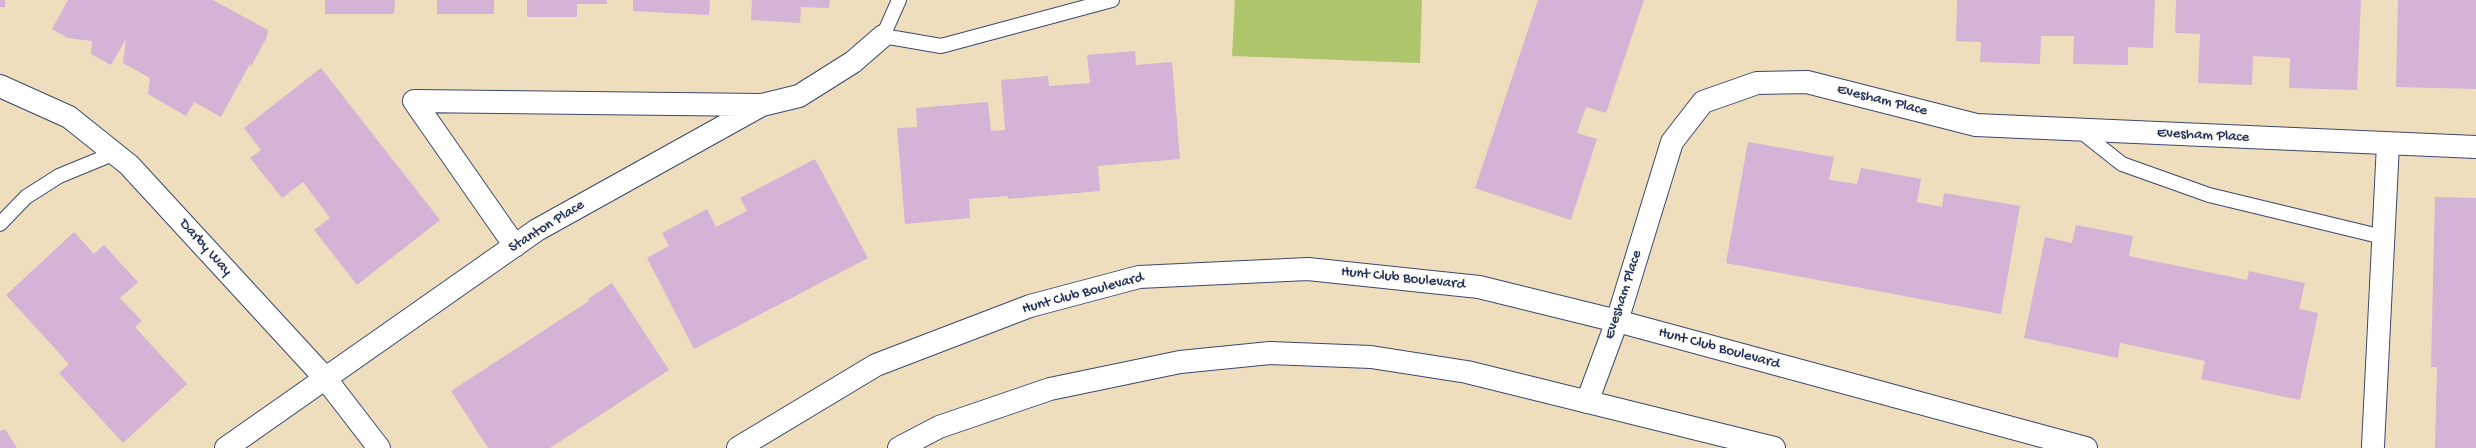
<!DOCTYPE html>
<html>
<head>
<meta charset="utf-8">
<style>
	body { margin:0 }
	canvas { display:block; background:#efdebd }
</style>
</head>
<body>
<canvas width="2476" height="448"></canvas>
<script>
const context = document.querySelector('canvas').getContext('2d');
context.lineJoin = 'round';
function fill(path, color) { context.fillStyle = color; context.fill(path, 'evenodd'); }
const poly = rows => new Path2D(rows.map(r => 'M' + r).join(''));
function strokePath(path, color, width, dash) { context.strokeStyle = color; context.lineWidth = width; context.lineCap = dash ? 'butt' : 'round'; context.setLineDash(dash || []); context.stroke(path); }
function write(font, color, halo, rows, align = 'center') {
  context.font = font + ' "Gochi Hand",sans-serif'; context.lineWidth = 3; context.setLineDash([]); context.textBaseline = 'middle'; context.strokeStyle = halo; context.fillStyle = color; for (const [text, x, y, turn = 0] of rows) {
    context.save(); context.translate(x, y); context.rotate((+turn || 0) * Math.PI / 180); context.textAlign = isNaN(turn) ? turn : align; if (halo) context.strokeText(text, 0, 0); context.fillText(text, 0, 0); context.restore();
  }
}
const green = poly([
	[1235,0,1422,0,1420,63,1232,56]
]);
const building = poly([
	[0,0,5,0,5,7,0,7],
	[68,0,213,0,268,30,267,37,250,68,251,62,221,117,194,102,186,116,148,94,150,78,123,63,126,39,111,65,91,54,92,41,68,38,52,29],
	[325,0,395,0,394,14,325,14],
	[437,0,494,0,494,14,437,14],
	[527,0,607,0,607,4,577,4,577,17,527,17],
	[633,0,710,0,709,15,633,11],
	[752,0,830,0,829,8,801,7,800,23,751,20],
	[1538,0,1644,0,1606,113,1586,107,1577,133,1597,139,1571,220,1475,188],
	[1957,0,2155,0,2153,48,2128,47,2128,65,2073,64,2074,36,2041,36,2040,64,1980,62,1981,42,1956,41],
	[2176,0,2361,0,2357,90,2289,88,2290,58,2253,56,2252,85,2198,83,2200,34,2175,33],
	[2398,0,2476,0,2476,89,2396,87],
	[1135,51,1136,65,1172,62,1180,159,1098,166,1100,191,1008,199,1008,196,969,199,970,218,905,224,897,128,917,127,916,108,988,102,991,131,1005,130,1001,80,1048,76,1049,86,1090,83,1087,55],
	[321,68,440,220,357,285,314,230,330,218,303,182,282,198,250,158,261,150,244,128],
	[1748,142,1834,157,1829,180,1857,184,1861,168,1921,179,1917,202,1942,207,1944,193,2020,206,2001,314,1726,263],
	[815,159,868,258,694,349,647,258,669,246,662,233,707,209,716,227,747,211,740,198],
	[2435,197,2476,198,2476,448,2435,448,2437,367,2431,367],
	[2076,225,2133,236,2129,256,2247,280,2249,271,2305,283,2299,309,2318,313,2300,400,2201,379,2205,361,2120,343,2118,358,2024,338,2045,237,2072,243],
	[74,232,94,254,104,245,138,282,120,298,142,321,135,327,187,384,123,443,59,373,69,364,6,295],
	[612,283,669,370,550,448,488,448,451,391,589,301,588,299],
	[5,429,17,448,0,448,0,431]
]);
const service = poly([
	[899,0,883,36,941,46,1112,0],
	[2079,130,2122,164,2209,195,2383,237],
	[0,224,26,197,59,176,115,153]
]);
const minor = poly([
	[0,86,69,117,129,165,325,378,379,448],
	[515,246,414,101,761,105],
	[1587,402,1617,321,1672,142,1703,102,1757,83,1807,82,1976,125,2476,147],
	[2373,446,2388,144],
	[226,448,537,230,762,105,799,96,853,62,883,36]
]);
const tertiary = poly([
	[738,448,876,365,1030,306,1139,277,1308,269,1479,287,1617,321,2086,448],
	[899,448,939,427,1050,389,1180,362,1270,353,1371,357,1467,372,1774,448]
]);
const streetNames = [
	["Evesham Place",1882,101,14],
	["Evesham Place",2203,136,3],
	["Stanton Place",547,227,-32],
	["Darby Way",205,248,48],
	["Hunt Club Boulevard",1403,279,6],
	["Hunt Club Boulevard",1083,294,-15],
	["Evesham Place",1624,295,-72],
	["Hunt Club Boulevard",1719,349,15]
];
fill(green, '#aec66b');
fill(building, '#d4b3d6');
strokePath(service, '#3b496c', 16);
strokePath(minor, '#3b496c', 24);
strokePath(tertiary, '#3b496c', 24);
strokePath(service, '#fff', 14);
strokePath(minor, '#fff', 22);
strokePath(tertiary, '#fff', 22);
write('15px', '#1b2f5e', '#fbf7ec', streetNames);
</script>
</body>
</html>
